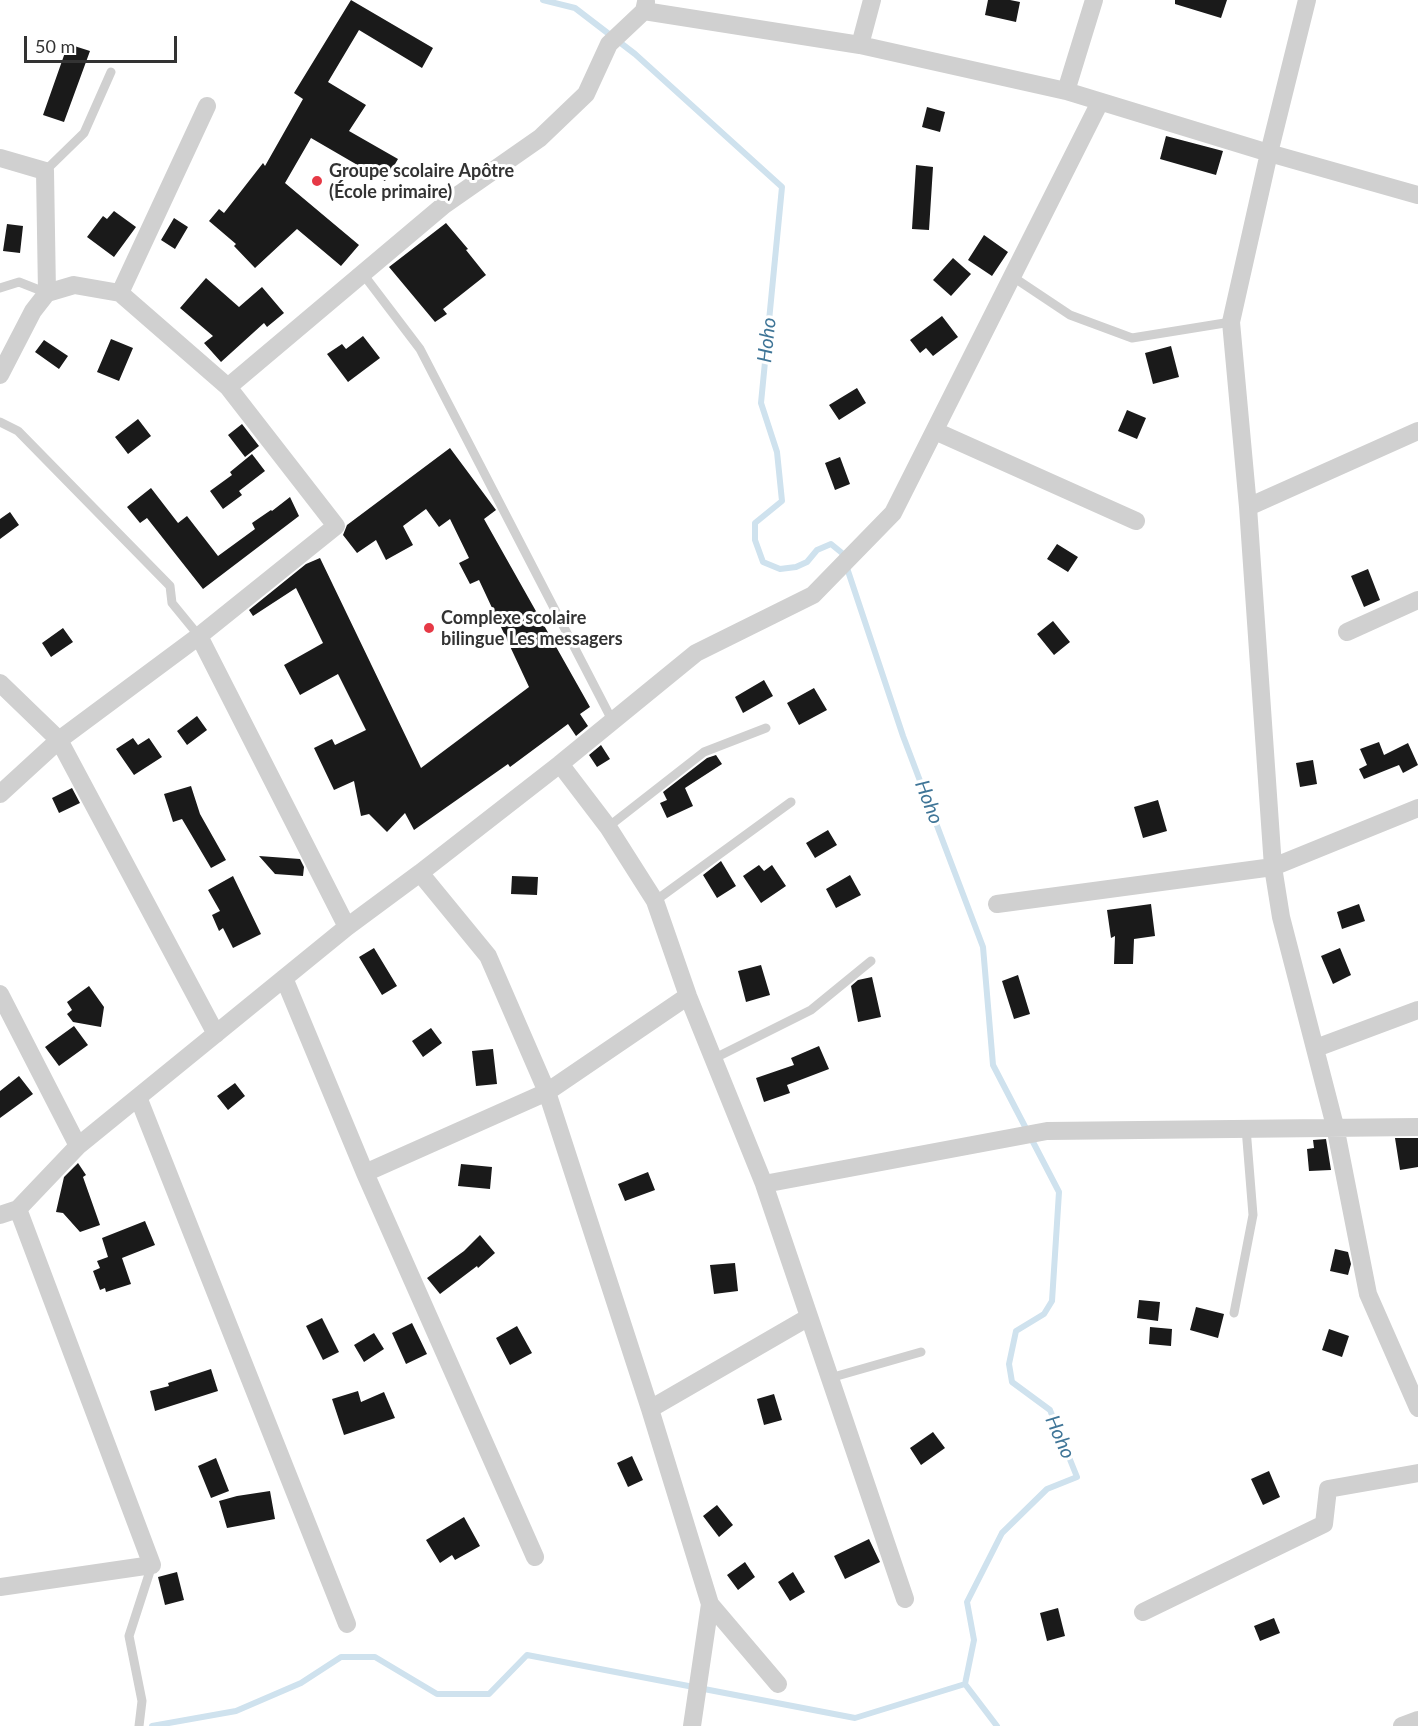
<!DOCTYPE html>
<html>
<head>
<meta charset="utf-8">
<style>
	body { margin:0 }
	#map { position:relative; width:1418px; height:1726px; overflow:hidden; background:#fff; font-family:Lato,sans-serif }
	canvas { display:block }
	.scale { position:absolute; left:24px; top:36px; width:153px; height:27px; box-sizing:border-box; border:3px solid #333; border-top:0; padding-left:8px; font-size:18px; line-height:21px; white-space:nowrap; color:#333; -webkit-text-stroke:4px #fff; paint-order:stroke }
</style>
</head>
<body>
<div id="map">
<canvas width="1418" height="1726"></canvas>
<div class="scale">50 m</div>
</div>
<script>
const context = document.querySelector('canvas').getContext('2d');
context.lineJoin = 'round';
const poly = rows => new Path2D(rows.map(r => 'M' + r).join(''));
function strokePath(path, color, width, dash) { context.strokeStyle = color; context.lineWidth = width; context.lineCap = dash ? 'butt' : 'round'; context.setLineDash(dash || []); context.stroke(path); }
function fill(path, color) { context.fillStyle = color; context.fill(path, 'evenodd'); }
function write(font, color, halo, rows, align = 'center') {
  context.font = font + ' Lato,sans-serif'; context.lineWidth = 6; context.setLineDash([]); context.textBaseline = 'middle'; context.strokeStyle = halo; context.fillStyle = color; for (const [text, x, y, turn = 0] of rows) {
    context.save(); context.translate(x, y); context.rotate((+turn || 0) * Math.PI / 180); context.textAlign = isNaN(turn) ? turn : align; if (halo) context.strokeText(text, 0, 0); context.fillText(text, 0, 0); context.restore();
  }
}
const stream = poly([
	[543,0,575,8,635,54,782,187,761,403,777,452,782,501,755,523,755,540,763,562,780,569,796,567,807,562,817,550,831,544,842,553,903,736,983,947,993,1065,1059,1192,1052,1301,1044,1314,1016,1331,1009,1364,1012,1382,1050,1410,1077,1477,1047,1489,1002,1533,967,1602,974,1640,965,1684,997,1726],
	[152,1726,236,1711,301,1683,341,1657,375,1657,437,1694,489,1694,527,1655,855,1718,965,1684]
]);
const building = poly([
	[351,0,433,48,422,68,359,30,328,82,366,105,349,131,398,159,385,181,311,138,285,183,359,245,341,266,297,229,255,268,234,246,236,244,209,221,219,209,224,213,263,163,265,166,303,99,294,93],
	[988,0,1010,0,1020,2,1016,22,985,15],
	[1175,0,1227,0,1221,18,1175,4],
	[68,44,90,51,64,122,43,115],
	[927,107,945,112,940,132,922,127],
	[1166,136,1223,151,1216,175,1160,159],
	[916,165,933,167,929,230,912,229],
	[114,211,136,227,114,257,87,237,103,216,107,219],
	[174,218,188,227,175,249,161,240],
	[446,223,468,249,466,250,486,275,443,309,447,314,435,322,389,267],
	[7,224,23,226,20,253,3,251],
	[984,235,1008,252,992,276,968,260],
	[953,258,971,274,951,296,933,280],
	[206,278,239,307,262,287,284,313,267,327,264,323,221,362,204,343,213,336,180,308],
	[942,316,958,337,933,356,926,348,920,353,910,340],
	[363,336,380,358,348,382,327,354,342,344,346,349],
	[111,339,133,348,119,381,97,372],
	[44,340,68,356,59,369,35,352],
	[1171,346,1179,377,1153,384,1145,353],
	[857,388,866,403,839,420,829,405],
	[1127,410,1146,418,1137,439,1118,431],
	[138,419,151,436,128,454,115,437],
	[242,424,259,446,245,457,228,435],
	[450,448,496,510,484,519,590,707,580,714,588,726,576,736,568,724,510,767,508,764,414,830,405,813,387,832,369,814,361,816,354,781,334,790,314,748,332,739,335,745,366,730,338,674,300,695,284,665,323,643,296,588,253,616,249,610,306,564,320,558,421,768,529,687,479,580,470,584,459,563,469,558,450,519,439,527,426,509,403,526,413,545,386,560,376,540,357,553,343,535,347,525],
	[252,454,265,471,239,491,242,495,223,509,210,491,232,475,230,472],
	[840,457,850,484,835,490,825,463],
	[151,488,178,523,187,516,218,556,255,529,252,523,271,510,272,511,290,497,299,516,203,589,147,518,140,523,127,507],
	[10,512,19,525,0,539,0,519],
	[1057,544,1078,557,1068,572,1047,559],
	[1368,569,1380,600,1364,607,1351,576],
	[1053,621,1070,642,1054,655,1037,634],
	[63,628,73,642,51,657,42,643],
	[764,680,773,696,743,713,735,697],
	[814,688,827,710,799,725,787,703],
	[197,716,207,730,187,745,177,731],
	[133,738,138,745,149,738,162,757,134,775,116,749],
	[1379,742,1384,755,1408,743,1418,765,1403,773,1399,765,1364,779,1359,769,1367,765,1360,749],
	[601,745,610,759,597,767,589,755],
	[716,755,722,764,685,788,693,806,667,818,660,803,667,800,663,792,707,758],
	[1313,760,1317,784,1300,787,1296,763],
	[191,786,200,814,226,860,211,868,182,819,173,822,164,794],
	[72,788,80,803,59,813,52,798],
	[1158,800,1167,831,1143,838,1134,807],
	[828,830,837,845,815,858,806,843],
	[259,856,300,859,304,867,303,876,275,874],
	[721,861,736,886,717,898,703,875],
	[759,865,764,871,772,865,786,886,761,903,743,876],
	[850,875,861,895,836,908,826,889],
	[233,876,261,934,233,948,223,928,219,931,212,915,220,911,208,890],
	[512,876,538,877,537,895,511,894],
	[1151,904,1155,936,1134,939,1133,964,1114,964,1115,936,1111,938,1107,910],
	[1359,904,1365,921,1342,929,1337,912],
	[374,948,397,986,382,995,359,957],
	[1340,948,1351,975,1333,984,1321,956],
	[761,965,770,995,746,1002,738,971],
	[1018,975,1030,1014,1014,1019,1002,981],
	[872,977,881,1017,858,1022,851,986,858,980],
	[89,986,104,1007,101,1027,73,1022,67,1014,72,1010,67,1002],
	[74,1026,88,1045,59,1066,45,1047],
	[431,1028,442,1043,423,1057,412,1041],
	[819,1046,829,1069,787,1085,790,1093,764,1102,756,1078,794,1065,791,1058],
	[493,1049,497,1084,476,1086,472,1051],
	[19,1076,33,1094,0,1118,0,1091],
	[235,1083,245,1096,228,1110,217,1096],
	[1395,1138,1418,1138,1418,1167,1400,1170],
	[1326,1139,1331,1170,1309,1171,1307,1149,1314,1148,1313,1140],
	[78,1163,86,1175,83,1177,100,1225,80,1232,63,1213,56,1212,64,1177],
	[461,1164,492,1167,490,1189,458,1186],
	[648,1172,655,1190,625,1201,618,1184],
	[145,1221,155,1245,122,1258,131,1284,106,1292,105,1288,100,1290,93,1271,100,1268,97,1261,108,1257,102,1238],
	[480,1235,495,1253,478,1268,477,1266,440,1294,427,1278,464,1251],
	[1335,1249,1348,1252,1351,1264,1348,1275,1330,1271],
	[735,1263,738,1291,714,1294,710,1265],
	[1139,1300,1160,1302,1158,1321,1137,1318],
	[1196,1307,1224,1314,1218,1338,1190,1330],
	[322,1318,339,1352,323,1360,306,1326],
	[412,1323,427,1354,406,1364,392,1333],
	[517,1326,532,1353,510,1365,496,1338],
	[1150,1327,1172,1329,1171,1346,1149,1344],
	[1329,1329,1349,1336,1342,1357,1322,1350],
	[374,1333,384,1349,364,1362,354,1345],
	[211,1369,218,1391,155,1411,150,1391,169,1386,168,1383],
	[358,1391,361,1402,384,1392,395,1418,344,1435,332,1399],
	[774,1394,782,1420,764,1425,757,1399],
	[933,1432,945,1448,921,1465,910,1448],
	[632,1456,643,1480,628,1487,617,1463],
	[216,1458,229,1491,211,1498,198,1466],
	[1269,1471,1280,1497,1263,1505,1251,1479],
	[270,1491,275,1519,227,1528,219,1501,237,1496],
	[717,1505,733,1525,719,1537,703,1516],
	[464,1517,480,1546,455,1560,452,1555,440,1563,426,1540],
	[869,1539,880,1562,845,1579,834,1556],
	[745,1562,755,1577,738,1590,727,1575],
	[177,1572,184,1600,165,1605,158,1577],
	[793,1572,805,1592,790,1601,778,1582],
	[1058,1608,1065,1636,1047,1641,1040,1613],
	[1274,1618,1280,1633,1260,1641,1254,1626]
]);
const lane = poly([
	[45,171,84,133,111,72],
	[363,274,420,349,613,722],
	[1013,277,1070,315,1132,338,1231,322],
	[0,288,19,282,47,293],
	[0,422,18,431,170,586,172,603,199,636],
	[608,827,704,752,766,728],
	[655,901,791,802],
	[713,1059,811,1010,871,961],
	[1234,1313,1253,1215,1246,1128],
	[830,1378,921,1352],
	[139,1726,142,1701,129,1636,152,1565]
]);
const street = poly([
	[1307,0,1269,153,1231,322,1248,507,1273,867,1281,917,1335,1126,1368,1294,1418,1408],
	[644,11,860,45,1066,91,1269,153,1418,195],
	[860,45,872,0],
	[1066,91,1094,0],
	[0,158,45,171,47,293],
	[120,293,207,106],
	[0,375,33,311,47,293,74,285,120,293,228,387,336,526,199,636,59,740,0,794],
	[228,387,444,205,540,138,586,94,609,44,644,11,646,2],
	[935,431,1136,521],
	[1248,507,1418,431],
	[1347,632,1418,600],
	[199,636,347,927],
	[0,683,59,740,216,1034],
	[560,764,608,827,655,901,688,996,764,1184,905,1599],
	[420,873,488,956,547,1092,650,1409,710,1604,692,1726],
	[997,904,1273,867,1418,808],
	[284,978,365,1173,535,1557],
	[0,994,78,1146],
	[1316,1048,1418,1010],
	[138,1097,347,1624],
	[365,1173,547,1092,688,996],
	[764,1184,1047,1131,1418,1127],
	[0,1215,18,1209,78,1146,347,927,420,873,560,764,696,653,813,595,893,513,1100,102],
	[650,1409,809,1317],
	[0,1587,152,1565,18,1209],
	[710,1604,778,1684],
	[1143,1612,1324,1524,1328,1489,1418,1473],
	[1402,1726,1418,1720]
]);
const markers = [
	[317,181,6,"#e63946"],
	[429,628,6,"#e63946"]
];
const poiNames = [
	["Groupe scolaire Apôtre",329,171],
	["(École primaire)",329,192],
	["Complexe scolaire",441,618],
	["bilingue Les messagers",441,639]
];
const waterNames = [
	["Hoho",767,340,-84],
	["Hoho",929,802,69],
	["Hoho",1060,1437,66]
];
strokePath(stream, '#cfe2ee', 6);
fill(building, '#1a1a1a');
strokePath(lane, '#d0d0d0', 9);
strokePath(street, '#d0d0d0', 18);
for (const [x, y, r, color] of markers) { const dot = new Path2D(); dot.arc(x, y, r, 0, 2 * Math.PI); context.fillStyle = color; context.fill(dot); strokePath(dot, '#fff', 2); }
write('bold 18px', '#333', '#fff', poiNames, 'left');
write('italic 20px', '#3f7597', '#fff', waterNames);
</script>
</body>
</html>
